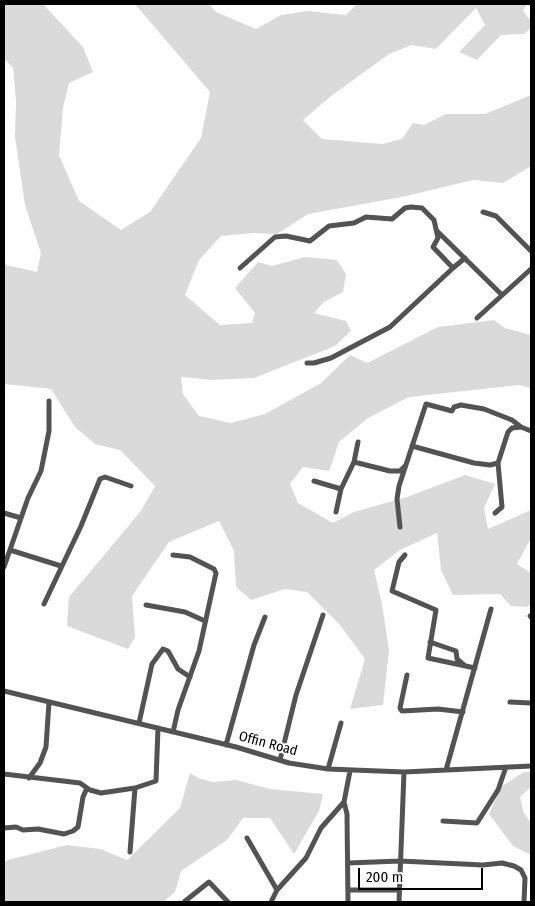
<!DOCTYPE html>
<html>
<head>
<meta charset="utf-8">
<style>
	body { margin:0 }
	#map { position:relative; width:535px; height:906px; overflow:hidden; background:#fff; font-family:"Fira Sans Condensed",sans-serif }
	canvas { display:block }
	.frame { position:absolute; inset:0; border:5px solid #000; pointer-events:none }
	.scale { position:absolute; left:358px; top:868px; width:125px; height:22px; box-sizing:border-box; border:2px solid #000; border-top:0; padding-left:6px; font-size:15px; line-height:18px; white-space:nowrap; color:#000; -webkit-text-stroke:4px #fff; paint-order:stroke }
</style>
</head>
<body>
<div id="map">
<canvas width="535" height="906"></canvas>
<div class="frame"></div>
<div class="scale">200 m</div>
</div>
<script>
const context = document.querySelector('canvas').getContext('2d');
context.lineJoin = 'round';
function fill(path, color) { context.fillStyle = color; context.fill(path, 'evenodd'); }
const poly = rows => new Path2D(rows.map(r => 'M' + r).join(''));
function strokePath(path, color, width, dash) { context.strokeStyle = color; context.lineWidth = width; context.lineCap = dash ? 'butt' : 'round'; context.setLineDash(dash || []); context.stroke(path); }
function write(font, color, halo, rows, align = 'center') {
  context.font = font + ' "Fira Sans Condensed",sans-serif'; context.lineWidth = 4; context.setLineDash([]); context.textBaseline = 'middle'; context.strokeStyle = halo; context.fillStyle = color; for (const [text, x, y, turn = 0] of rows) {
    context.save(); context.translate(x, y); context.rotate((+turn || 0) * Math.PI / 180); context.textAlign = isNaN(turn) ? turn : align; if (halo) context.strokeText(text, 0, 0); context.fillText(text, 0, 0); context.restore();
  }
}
const green = poly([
	[4,4,43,4,83,47,93,72,69,83,63,108,59,155,79,201,121,230,150,212,201,138,210,92,135,4,209,4,216,12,256,29,281,15,308,11,346,15,357,4,527,4,523,11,531,21,531,28,524,34,501,35,477,60,459,52,485,25,476,8,436,49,412,45,389,54,331,96,303,120,322,139,382,144,402,139,413,123,424,125,446,114,485,114,531,95,531,166,503,183,473,180,402,197,308,214,277,234,253,233,221,236,199,260,185,295,220,325,252,323,255,313,235,288,258,262,272,266,305,257,337,260,346,274,343,292,324,302,314,313,346,321,351,331,335,346,254,378,211,380,181,377,183,394,199,416,231,423,265,414,321,383,350,355,367,363,438,327,494,320,505,328,531,335,531,388,519,385,409,397,368,418,339,442,329,471,303,467,290,484,298,503,333,523,354,512,407,497,465,475,495,484,484,508,488,529,531,510,531,538,517,564,531,573,531,604,527,607,511,606,500,594,453,595,441,570,437,533,400,550,374,570,382,604,389,650,383,705,350,709,365,659,340,625,307,592,285,589,251,600,236,587,234,551,219,521,169,542,132,596,135,637,128,649,67,626,69,597,141,511,155,486,120,450,95,444,75,427,51,389,4,384,4,260,6,265,37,272,41,253,25,205,15,137,16,101,13,68,4,58],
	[524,772,531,772,531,787,520,797,524,813,531,823,531,855,513,846,489,814,502,786],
	[190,773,198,778,213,782,236,780,270,789,323,794,319,811,294,854,270,818,243,818,227,840,181,871,175,892,163,902,4,902,4,862,8,860,67,845,100,849,127,860,180,808]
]);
const minor = poly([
	[483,212,496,216,531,251],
	[437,231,502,295],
	[240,268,275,237,286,236,310,241,329,226,354,223,366,217,392,219,405,208,411,207,422,208,434,220,438,238,433,247,453,268,465,258],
	[477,318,531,269],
	[307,363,314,363,331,358,390,327,453,268],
	[412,446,474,463,490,465,498,463],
	[354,462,390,471,400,471,405,466],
	[314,481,341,489],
	[336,512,341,489,354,462,358,442],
	[4,513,21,518],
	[495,513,502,507,498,463,508,432,512,428,521,427],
	[400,527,397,499,399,486,426,404,452,411,454,407,461,405,484,409,512,420,521,427,531,431],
	[10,550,61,566],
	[173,555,190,557,214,569,216,573,199,651,178,710,173,732],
	[405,555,399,562,392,591,436,610,428,658,475,668],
	[4,567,28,498,41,471,49,431,49,401],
	[44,604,81,526,100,479,105,477,131,486],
	[146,605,185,612,205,621],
	[530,616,531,617],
	[430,642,456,651,457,659,464,665],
	[407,675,400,708,402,711,438,709,463,712],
	[4,691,236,747,289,763,328,769,404,772,531,766],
	[510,702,531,703],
	[139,723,152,664,163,649,168,651,178,669,190,677],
	[226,745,254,645,265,617],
	[280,760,296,695,323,615],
	[328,769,341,723],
	[446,770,491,609],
	[4,774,80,783,90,790,101,793,135,788,156,781,158,728],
	[29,778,40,763,46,747,49,702],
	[443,821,477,823,498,790,506,767],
	[4,828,16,827,23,830,38,829,64,834,73,831,78,827,83,797,87,788],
	[247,838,277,890],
	[130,852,135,788],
	[348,863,400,861,483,865,502,863,514,866,521,870,525,878,524,902],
	[348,890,399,890],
	[184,902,209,882,228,902],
	[271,902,277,890,306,858,321,828,344,802],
	[348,902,347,814,344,802,350,771],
	[399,902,404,772]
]);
const streetNames = [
	["Offin Road",268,744,15]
];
fill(green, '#dadada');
strokePath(minor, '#535353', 5);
write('14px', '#000', '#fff', streetNames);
</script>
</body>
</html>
